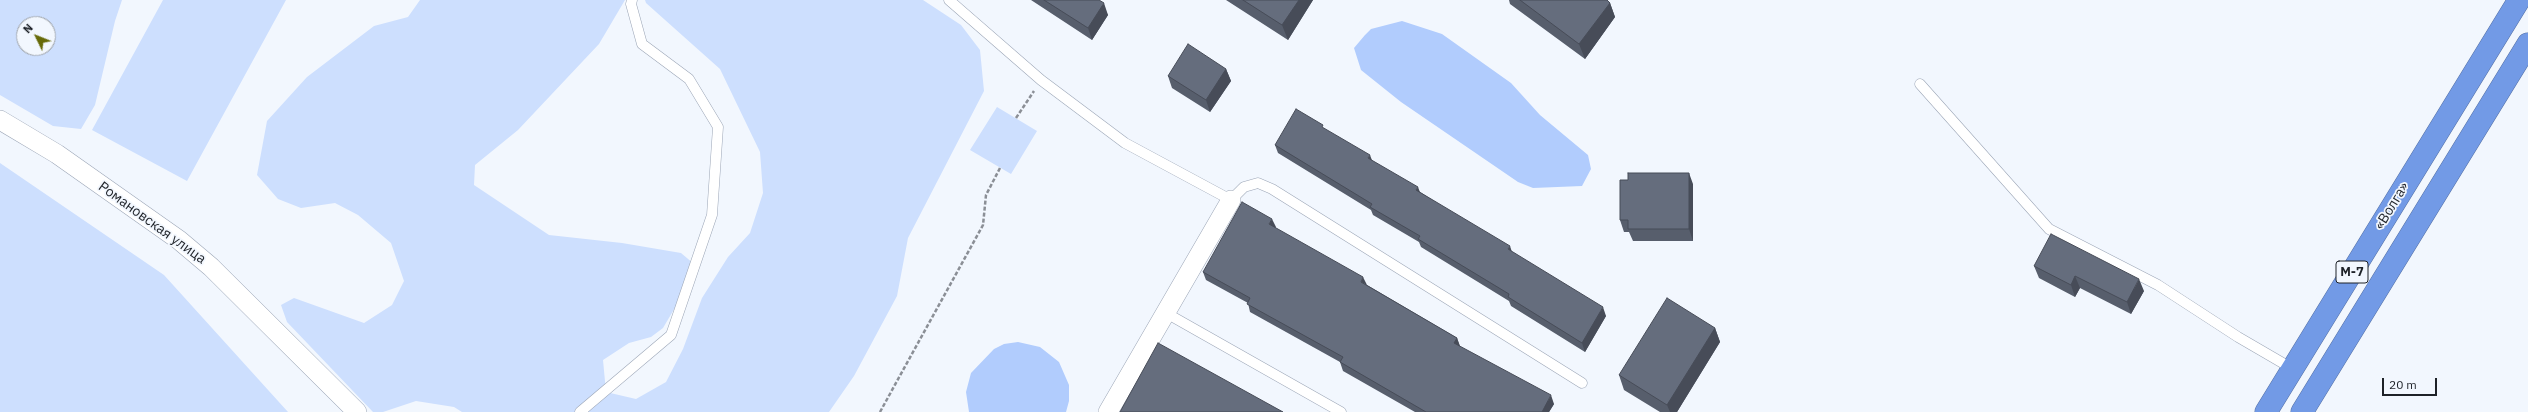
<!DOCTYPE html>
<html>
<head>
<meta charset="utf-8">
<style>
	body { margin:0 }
	#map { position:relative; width:2528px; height:412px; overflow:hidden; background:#f2f7fe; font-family:"IBM Plex Sans",sans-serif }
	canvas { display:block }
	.north { position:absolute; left:16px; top:16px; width:40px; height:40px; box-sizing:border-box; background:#f2f7fe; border:1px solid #9da2a8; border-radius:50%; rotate:313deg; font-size:11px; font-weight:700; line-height:16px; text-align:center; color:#1e2228 }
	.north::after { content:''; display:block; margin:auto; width:14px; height:18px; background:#666a09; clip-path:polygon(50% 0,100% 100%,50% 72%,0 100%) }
	.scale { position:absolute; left:2382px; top:378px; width:55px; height:18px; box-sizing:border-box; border:2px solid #1e2228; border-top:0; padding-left:5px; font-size:12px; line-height:14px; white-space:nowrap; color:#1e2228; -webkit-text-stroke:3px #f2f7fe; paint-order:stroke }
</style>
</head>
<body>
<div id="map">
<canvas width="2528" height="412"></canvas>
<div class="north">N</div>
<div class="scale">20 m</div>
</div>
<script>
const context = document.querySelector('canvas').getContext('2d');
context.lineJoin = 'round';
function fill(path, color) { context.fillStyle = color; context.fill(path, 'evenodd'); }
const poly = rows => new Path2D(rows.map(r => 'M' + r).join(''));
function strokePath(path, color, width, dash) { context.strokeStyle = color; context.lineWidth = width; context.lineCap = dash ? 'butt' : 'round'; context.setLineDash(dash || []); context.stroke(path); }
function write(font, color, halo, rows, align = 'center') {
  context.font = font + ' "IBM Plex Sans",sans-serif'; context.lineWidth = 3.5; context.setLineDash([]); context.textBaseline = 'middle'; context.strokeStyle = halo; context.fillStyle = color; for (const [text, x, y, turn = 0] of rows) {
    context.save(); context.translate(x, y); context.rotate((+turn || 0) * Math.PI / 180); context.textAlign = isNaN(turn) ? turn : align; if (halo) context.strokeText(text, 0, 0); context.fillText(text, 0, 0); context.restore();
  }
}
const green = poly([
	[0,0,122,0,115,21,95,105,81,129,53,126,0,95],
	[24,24,48,24,48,48,24,48],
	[163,0,286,0,187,181,92,130],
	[420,0,625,0,599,44,518,130,475,165,474,185,549,235,622,243,681,253,694,264,683,294,663,328,651,337,629,343,603,360,606,392,636,399,666,382,683,349,702,298,728,257,750,233,763,193,760,152,720,69,646,3,645,0,923,0,961,25,980,50,984,91,908,238,897,296,854,376,829,412,462,412,454,407,416,401,383,412,373,412,287,322,281,305,294,298,364,323,392,305,404,281,391,243,358,215,335,203,301,208,278,199,257,175,267,121,307,77,374,26,408,17],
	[997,107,1037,131,1011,174,970,150],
	[0,163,164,275,288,412,0,412]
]);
const water = poly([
	[1402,21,1442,34,1511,83,1540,115,1588,155,1591,169,1582,186,1533,188,1518,182,1401,102,1361,70,1354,48,1365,35,1371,29],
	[1018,342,1040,347,1059,362,1069,385,1069,401,1066,412,969,412,966,392,971,373,994,349,1004,344]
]);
const path = poly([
	[1016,118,1034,91],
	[880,412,983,225,986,195,1000,168]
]);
const lane = poly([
	[949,0,1041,80,1125,143,1231,200,1244,187,1258,183,1272,189,1582,383],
	[1920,84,2049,229,2158,285,2238,337,2293,369],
	[1166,313,1341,412],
	[580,412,671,335,712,215,718,127,689,79,642,44,631,4,632,0]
]);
const street = poly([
	[0,120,57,154,179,240,211,267,357,412],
	[1108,412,1231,200]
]);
const highway = poly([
	[2266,412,2519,0],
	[2302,412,2528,44]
]);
const wall = poly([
	[1031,0,1099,0,1108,15,1092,40],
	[1226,0,1313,0,1288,40],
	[1509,0,1607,0,1610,3,1615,17,1585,59,1510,4],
	[1226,69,1231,81,1210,112,1172,88,1168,76],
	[1324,129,1420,192,1512,252,1606,316,1585,352,1511,306,1509,301,1421,247,1419,242,1373,215,1371,210,1278,153,1275,145],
	[1693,184,1693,241,1633,241,1629,232,1624,232,1620,220],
	[1276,227,1275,228,1367,285,1457,338,1460,347,1554,404,1549,412,1415,412,1343,371,1340,362,1250,312,1248,303,1206,280,1203,272],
	[2034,266,2144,291,2131,314,2080,288,2075,297,2039,278],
	[1715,328,1720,342,1677,412,1660,412,1624,390,1619,375]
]);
const shadedWall = poly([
	[1299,0,1313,0,1288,40,1282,25],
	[1104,3,1108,15,1092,40,1088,28],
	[1610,3,1615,17,1585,59,1579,44],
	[1226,69,1231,81,1210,112,1206,100],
	[1370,155,1373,163,1368,158],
	[1689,173,1693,184,1693,241,1689,229],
	[1418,187,1421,195,1416,190],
	[1272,219,1276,227,1272,233,1269,224],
	[1510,246,1513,255,1508,249],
	[2075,276,2080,288,2075,297,2071,285],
	[1363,277,1367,285,1361,282],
	[2139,279,2144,291,2131,314,2127,302],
	[1603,307,1606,316,1585,352,1582,343],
	[1715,328,1720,342,1677,412,1670,412,1667,405],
	[1457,338,1460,346,1457,352,1454,343],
	[1551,395,1554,404,1549,412,1542,412]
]);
const building = poly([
	[1044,0,1099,0,1104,3,1088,28,1044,0],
	[1243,0,1299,0,1282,25,1243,0],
	[1520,0,1607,0,1610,3,1579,44,1520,0],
	[1188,44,1226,69,1206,100,1168,76,1188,44],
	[1296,109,1323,125,1322,127,1370,155,1368,158,1418,187,1416,190,1510,246,1508,249,1603,307,1582,343,1508,297,1509,294,1418,239,1420,236,1370,207,1372,204,1275,145,1296,109],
	[1628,173,1689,173,1689,229,1628,229,1628,220,1620,220,1620,180,1628,180,1628,173],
	[1242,202,1272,219,1269,224,1363,277,1361,282,1457,338,1454,343,1551,395,1542,412,1426,412,1340,362,1343,357,1247,304,1250,298,1203,272,1242,202],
	[2051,234,2139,279,2127,302,2075,276,2071,285,2034,266,2051,234],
	[1667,298,1715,328,1667,405,1619,375,1667,298],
	[1158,343,1283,412,1120,412,1158,343]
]);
const shields = [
	[2352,272,32]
];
const shieldNames = [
	["М-7",2352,272]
];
const streetNames = [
	["«Волга»",2392,206,-59],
	["Романовская улица",152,223,36]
];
fill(green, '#cddffe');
fill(water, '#b1ccfd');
strokePath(lane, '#9ba5b6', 11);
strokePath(street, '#9ba5b6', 20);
strokePath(highway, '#5570a4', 23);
strokePath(path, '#8b8f96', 2.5, [4, 2]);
strokePath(lane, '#fff', 10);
strokePath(street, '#fff', 19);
strokePath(highway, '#729ae6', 22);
fill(wall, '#575e6c');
fill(shadedWall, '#474c58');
fill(building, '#656d7d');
strokePath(building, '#474c58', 1);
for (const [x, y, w] of shields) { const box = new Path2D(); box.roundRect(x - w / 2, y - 11, w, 22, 3); context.fillStyle = '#f2f7fe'; context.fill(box); strokePath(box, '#1e2228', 1); }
write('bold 13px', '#1e2228', null, shieldNames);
write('14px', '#1e2228', '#f2f7fe', streetNames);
</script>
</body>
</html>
